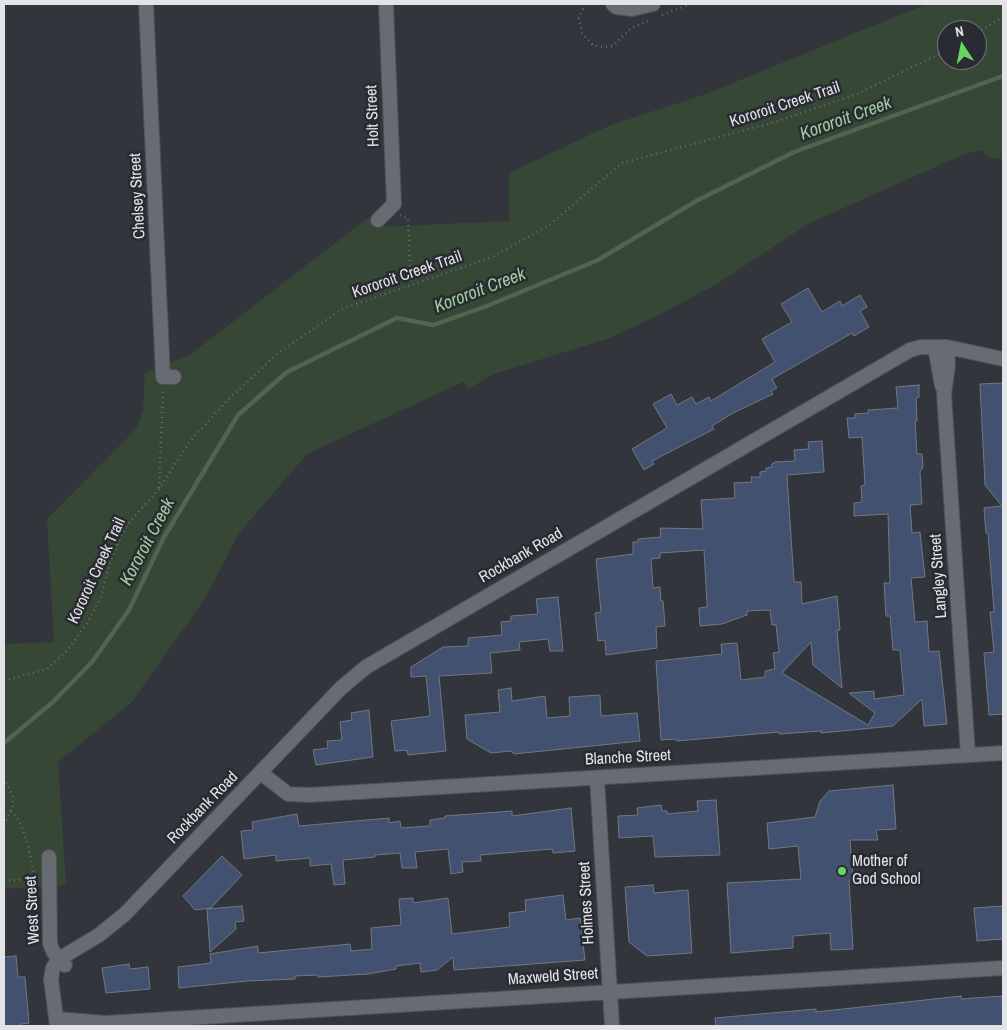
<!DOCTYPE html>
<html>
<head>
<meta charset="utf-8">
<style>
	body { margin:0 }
	#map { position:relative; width:1007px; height:1030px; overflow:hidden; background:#32353c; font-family:"Archivo Narrow",sans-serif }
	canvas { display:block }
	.frame { position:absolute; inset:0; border:5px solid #e2e4e8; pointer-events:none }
	.north { position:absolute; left:937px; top:20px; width:50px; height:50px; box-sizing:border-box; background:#282b31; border:1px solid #72757a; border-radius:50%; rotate:349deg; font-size:14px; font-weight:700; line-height:20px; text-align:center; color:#e2e4e8 }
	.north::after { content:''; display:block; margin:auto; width:18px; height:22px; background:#67d465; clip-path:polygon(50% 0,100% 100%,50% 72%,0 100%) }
</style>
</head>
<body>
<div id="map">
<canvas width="1007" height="1030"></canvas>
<div class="frame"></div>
<div class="north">N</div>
</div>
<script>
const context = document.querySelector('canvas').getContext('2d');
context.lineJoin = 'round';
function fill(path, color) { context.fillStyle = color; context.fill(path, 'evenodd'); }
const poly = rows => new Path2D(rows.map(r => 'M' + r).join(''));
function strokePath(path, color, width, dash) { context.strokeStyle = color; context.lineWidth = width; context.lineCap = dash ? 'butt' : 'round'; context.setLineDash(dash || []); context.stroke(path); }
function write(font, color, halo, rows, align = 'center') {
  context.font = font + ' "Archivo Narrow",sans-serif'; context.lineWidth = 5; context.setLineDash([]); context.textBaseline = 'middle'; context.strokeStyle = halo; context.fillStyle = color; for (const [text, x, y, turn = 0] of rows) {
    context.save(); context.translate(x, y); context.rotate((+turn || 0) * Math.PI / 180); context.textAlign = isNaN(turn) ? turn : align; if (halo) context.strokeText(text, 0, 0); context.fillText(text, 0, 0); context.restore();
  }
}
const green = poly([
	[927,4,1003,4,1003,159,988,157,980,150,962,155,808,224,720,282,659,315,607,339,494,374,468,389,463,382,307,454,239,533,206,597,132,702,58,762,66,885,4,889,4,644,54,642,47,519,136,429,143,411,145,373,191,354,369,217,379,227,509,221,509,173,611,125,703,95],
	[947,30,977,30,977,60,947,60]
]);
const stream = poly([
	[4,743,54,701,92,662,129,610,164,537,238,415,287,372,397,318,433,325,487,306,598,260,698,200,794,152,1003,76]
]);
const building = poly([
	[808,288,822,312,840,301,842,306,860,295,867,307,860,311,869,327,854,336,852,333,772,379,777,388,771,391,773,394,733,413,712,426,714,429,652,461,654,464,644,470,632,449,667,428,653,404,671,394,677,405,692,397,696,404,709,397,711,401,775,362,762,339,792,322,781,304,808,288],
	[1003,383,1003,714,989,715,984,653,994,652,990,612,994,612,988,533,986,533,984,508,1002,506,985,485,980,384,1003,383],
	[919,385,919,397,916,398,917,421,915,421,917,454,922,454,923,467,920,472,922,504,910,505,912,533,920,532,925,577,911,578,915,622,927,621,929,652,939,651,947,724,924,726,922,699,893,726,821,733,821,731,779,734,779,732,677,741,676,739,661,740,656,661,722,654,721,644,737,643,741,680,765,677,765,671,775,669,773,653,779,652,776,625,772,625,770,610,747,611,747,615,722,624,700,626,699,608,707,607,707,603,704,550,660,553,660,558,651,559,653,588,660,587,661,601,663,601,665,626,656,627,657,648,606,655,605,640,598,641,595,613,601,612,596,559,633,554,633,542,638,542,638,539,661,537,660,528,703,529,701,500,735,498,734,483,752,482,751,477,760,477,760,472,766,471,766,468,772,467,772,464,775,462,795,461,794,450,809,449,808,442,822,441,824,472,787,475,794,582,801,582,802,604,837,596,840,630,837,630,842,688,813,665,811,642,782,673,868,725,875,713,849,693,874,691,874,699,904,695,900,650,893,650,890,616,886,616,884,583,890,583,888,514,854,516,854,503,862,502,861,486,865,485,862,437,849,438,847,418,855,418,855,414,868,413,868,410,898,408,896,387,919,385],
	[558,597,563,651,550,651,548,639,519,642,520,650,490,653,492,673,439,676,446,751,408,755,407,750,395,751,391,721,430,716,426,676,411,677,411,667,443,647,468,646,468,638,502,635,501,622,511,621,511,616,538,614,536,599,558,597],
	[511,688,512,701,545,696,547,718,570,716,569,697,600,695,601,716,637,713,640,741,514,754,511,751,491,753,467,739,465,715,500,712,498,690,511,688],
	[369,710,373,757,316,765,313,750,328,748,327,741,342,740,340,722,352,720,351,713,369,710],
	[893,785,896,829,876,830,878,840,850,840,853,880,849,880,853,949,831,950,830,933,793,936,793,948,731,953,727,883,801,879,798,846,769,849,767,823,815,817,820,801,829,791,893,785],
	[716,800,720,855,655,857,653,836,619,838,618,816,638,815,637,808,661,805,662,811,667,811,667,814,698,811,697,801,716,800],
	[571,808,575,851,553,853,552,849,480,855,481,861,462,862,463,872,451,874,448,849,415,852,417,868,402,868,400,853,375,855,375,857,343,860,345,884,334,885,331,864,310,866,310,858,276,861,276,855,244,859,241,831,253,830,252,822,297,814,299,826,389,818,389,823,400,821,401,828,430,826,430,820,445,818,445,816,512,811,512,816,571,808],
	[222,856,242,875,211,908,195,910,183,896,222,856],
	[653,885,654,893,688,890,692,953,647,956,629,942,625,887,653,885],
	[563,895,566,920,580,918,585,960,454,970,453,957,437,970,421,972,420,963,396,966,396,969,368,974,318,977,318,975,295,976,295,979,247,981,179,988,178,967,211,963,210,954,258,946,258,953,350,944,351,951,372,949,371,928,401,925,399,899,413,898,413,903,448,898,452,934,510,927,509,913,526,911,525,900,563,895],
	[242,906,244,921,235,922,236,929,210,952,207,909,242,906],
	[1003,906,1003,939,977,941,974,908,1003,906],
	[16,956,18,977,25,977,29,1023,21,1024,21,1026,4,1026,4,957,16,956],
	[129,964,130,969,148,967,150,989,106,993,102,968,129,964],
	[961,996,961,999,1002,996,1003,1026,716,1026,715,1018,816,1009,816,1012,961,996]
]);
const path = poly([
	[585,4,579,18,582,33,592,44,599,47,613,46,631,28,648,21],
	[662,15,691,4],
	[977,33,1003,17],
	[400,215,408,219,411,284],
	[159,488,163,391],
	[4,681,47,669,68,650,87,623,101,597,111,559,126,526,159,489,190,441,227,401,277,354,342,309,492,257,548,226,622,163,775,122,857,94,947,50],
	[4,778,13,797,13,805,4,826],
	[11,811,19,820,28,845,34,875],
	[4,881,35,878]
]);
const minor = poly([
	[146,4,163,377,174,377],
	[613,4,616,7,632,9,653,4],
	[378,220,394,204,386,4],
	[935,347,942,386],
	[947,347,948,365,944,394,968,755],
	[261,773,288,794,309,795,1003,753],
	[597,778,612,1026],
	[49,857,50,944,54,953,65,965],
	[57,1019,105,1023,1003,968],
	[57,1026,51,979,53,968,59,959,99,935,125,914,341,688,366,667,910,350,921,347,947,347,1003,359]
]);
const markers = [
	[842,871,5,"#67d465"]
];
const streetNames = [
	["Kororoit Creek Trail",785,105,-18],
	["Holt Street",373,116,-92],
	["Chelsey Street",138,196,-93],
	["Kororoit Creek Trail",407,275,-19],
	["Rockbank Road",521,556,-30],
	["Kororoit Creek Trail",97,571,-65],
	["Langley Street",939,576,-94],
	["Blanche Street",628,758,-3],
	["Rockbank Road",203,808,-46],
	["Holmes Street",587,903,-93],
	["West Street",33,910,-93],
	["Maxweld Street",553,977,-4]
];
const poiNames = [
	["Mother of",852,862],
	["God School",852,880]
];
const waterNames = [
	["Kororoit Creek",846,119,-20],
	["Kororoit Creek",480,291,-21],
	["Kororoit Creek",148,542,-62]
];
fill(green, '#364835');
strokePath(stream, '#516453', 4.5);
fill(building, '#435171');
strokePath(building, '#73777e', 1);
strokePath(minor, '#4e5155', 16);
strokePath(path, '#686a70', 2.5, [1, 4]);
strokePath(minor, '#686b72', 14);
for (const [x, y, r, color] of markers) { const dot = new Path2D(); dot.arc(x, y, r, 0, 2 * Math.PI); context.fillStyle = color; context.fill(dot); strokePath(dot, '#282b31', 2); }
write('16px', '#e2e4e8', '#282b31', streetNames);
write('16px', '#e2e4e8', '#282b31', poiNames, 'left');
write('italic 18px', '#9ece9b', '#282b31', waterNames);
</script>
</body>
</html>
